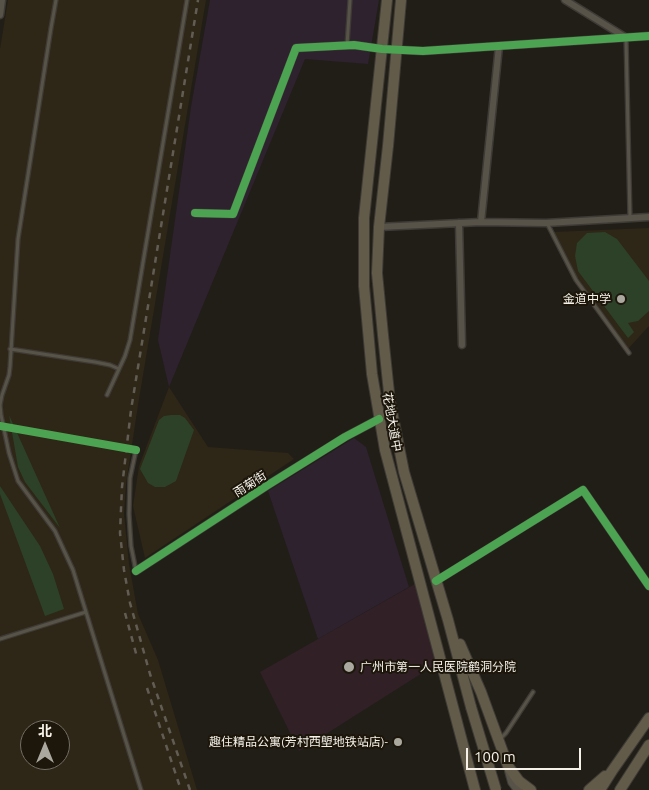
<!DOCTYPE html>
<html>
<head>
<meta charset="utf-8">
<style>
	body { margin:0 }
	#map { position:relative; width:649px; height:790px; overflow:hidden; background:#211e18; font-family:Ubuntu,"Noto Sans SC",sans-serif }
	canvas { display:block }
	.north { position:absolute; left:20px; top:720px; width:50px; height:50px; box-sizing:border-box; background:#1c160b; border:1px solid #736e64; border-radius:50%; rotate:0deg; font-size:14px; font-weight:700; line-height:20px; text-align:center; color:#f6f2ea }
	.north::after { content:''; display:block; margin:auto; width:18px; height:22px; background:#aba8a0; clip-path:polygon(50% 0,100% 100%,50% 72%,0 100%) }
	.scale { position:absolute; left:466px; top:748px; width:115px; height:22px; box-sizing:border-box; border:2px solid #f6f2ea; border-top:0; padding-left:6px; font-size:15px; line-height:18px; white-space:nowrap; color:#f6f2ea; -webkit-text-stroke:4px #1c160b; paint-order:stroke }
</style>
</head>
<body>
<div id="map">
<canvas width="649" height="790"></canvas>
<div class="north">北</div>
<div class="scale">100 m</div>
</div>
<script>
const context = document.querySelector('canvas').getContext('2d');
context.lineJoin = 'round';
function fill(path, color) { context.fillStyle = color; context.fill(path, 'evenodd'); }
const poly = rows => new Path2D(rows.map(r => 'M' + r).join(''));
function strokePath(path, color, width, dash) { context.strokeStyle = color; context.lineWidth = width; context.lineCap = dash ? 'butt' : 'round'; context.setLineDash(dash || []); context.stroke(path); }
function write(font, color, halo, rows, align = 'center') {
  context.font = font + ' Ubuntu,"Noto Sans SC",sans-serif'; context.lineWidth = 4; context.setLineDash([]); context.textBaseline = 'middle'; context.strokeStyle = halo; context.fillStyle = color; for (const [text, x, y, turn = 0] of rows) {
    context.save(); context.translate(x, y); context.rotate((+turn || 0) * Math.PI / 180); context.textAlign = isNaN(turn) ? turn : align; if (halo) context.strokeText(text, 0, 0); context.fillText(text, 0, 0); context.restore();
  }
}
const commercial = poly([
	[210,0,379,0,368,64,305,59,169,387,158,340,191,107],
	[354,438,366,447,409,587,318,639,268,491]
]);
const built = poly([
	[8,0,206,0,139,399,126,484,124,514,129,564,138,614,158,660,197,790,0,790,0,49],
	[30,730,60,730,60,760,30,760],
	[649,228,649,326,628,349,574,273,553,232],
	[169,387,208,447,288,453,294,459,145,558,133,506,139,466]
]);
const medical = poly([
	[415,584,438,663,299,751,260,672]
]);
const green = poly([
	[605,232,617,239,649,281,649,311,638,321,628,323,634,332,628,338,578,271,575,256,577,243,587,233],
	[9,415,60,528,25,482,18,467],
	[171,415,180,415,185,418,194,430,176,481,165,487,155,487,148,483,140,469,159,420,164,416],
	[0,486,40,546,53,574,64,609,45,616,0,494]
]);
const service = poly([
	[56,0,51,28,18,239,10,367,9,375,2,395,0,405,1,415,9,453,18,481,55,531,73,570,141,790],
	[626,38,630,218],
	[347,45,350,0],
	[547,223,576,280,629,353],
	[10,349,95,362,110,365,119,369],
	[107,395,125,356,130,340,187,0],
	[136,571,131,546,129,514,130,478,136,450],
	[0,639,86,612],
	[501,738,506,733,533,692]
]);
const minor = poly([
	[565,0,625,37],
	[0,15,2,0],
	[195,213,233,214,296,48,354,45,382,49,423,51,649,36],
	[481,222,499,46],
	[459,223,462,345],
	[379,227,481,222,546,223,649,217],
	[136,571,268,485,345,437,379,419],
	[436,581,583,490,649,586]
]);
const tertiary = poly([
	[509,771,512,782,518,790]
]);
const primary = poly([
	[387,0,364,218,364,286,372,374,385,450,475,790],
	[401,0,388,146,379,227,377,273,383,335,390,402,404,472,448,620,471,707],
	[460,644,481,692,508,766,519,781,531,790],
	[589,790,605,776],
	[600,790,612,771,649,718],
	[620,790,649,745]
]);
const rail = poly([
	[125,613,137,657],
	[147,688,181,790],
	[190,790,150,674,130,603,124,570,120,533,121,509,122,487,131,410,198,0]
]);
const primaryBridge = poly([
	[471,707,496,790]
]);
const cycleway = poly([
	[195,213,233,214,296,48,354,45,382,49,423,51,649,36],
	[0,426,136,450],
	[136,571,268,485,345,437,379,419],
	[436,581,583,490,649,586]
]);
const markers = [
	[621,299,5,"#aba8a0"],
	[349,667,6,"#aba8a0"],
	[398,742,5,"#aba8a0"]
];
const poiNames = [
	["金道中学",611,299],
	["广州市第一人民医院鹤洞分院",360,667,"left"],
	["趣住精品公寓(芳村西塱地铁站店)-",388,742]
];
const streetNames = [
	["花地大道中",392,422,80],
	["雨菊街",250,484,-33]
];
fill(commercial, '#2d222d');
fill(built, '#2e2616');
fill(medical, '#312127');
fill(green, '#2c4127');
strokePath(service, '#3e3b36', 5.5);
strokePath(minor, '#3e3b36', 9);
strokePath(tertiary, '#3e3b36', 10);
strokePath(primary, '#3e3b36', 12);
strokePath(service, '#585348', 3);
strokePath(minor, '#585348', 6);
strokePath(tertiary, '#585348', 8);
strokePath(primary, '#625b49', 10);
strokePath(rail, '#625d54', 2.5, [6, 6]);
strokePath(primaryBridge, '#3e3b36', 12, []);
strokePath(primaryBridge, '#625b49', 10);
strokePath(cycleway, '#4ca352', 8);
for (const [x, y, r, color] of markers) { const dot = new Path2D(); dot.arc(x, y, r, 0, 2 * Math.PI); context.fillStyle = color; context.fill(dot); strokePath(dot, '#1c160b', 2); }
write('12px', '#f6f2ea', '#1c160b', poiNames, 'right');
write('12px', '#f6f2ea', '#1c160b', streetNames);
</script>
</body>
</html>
